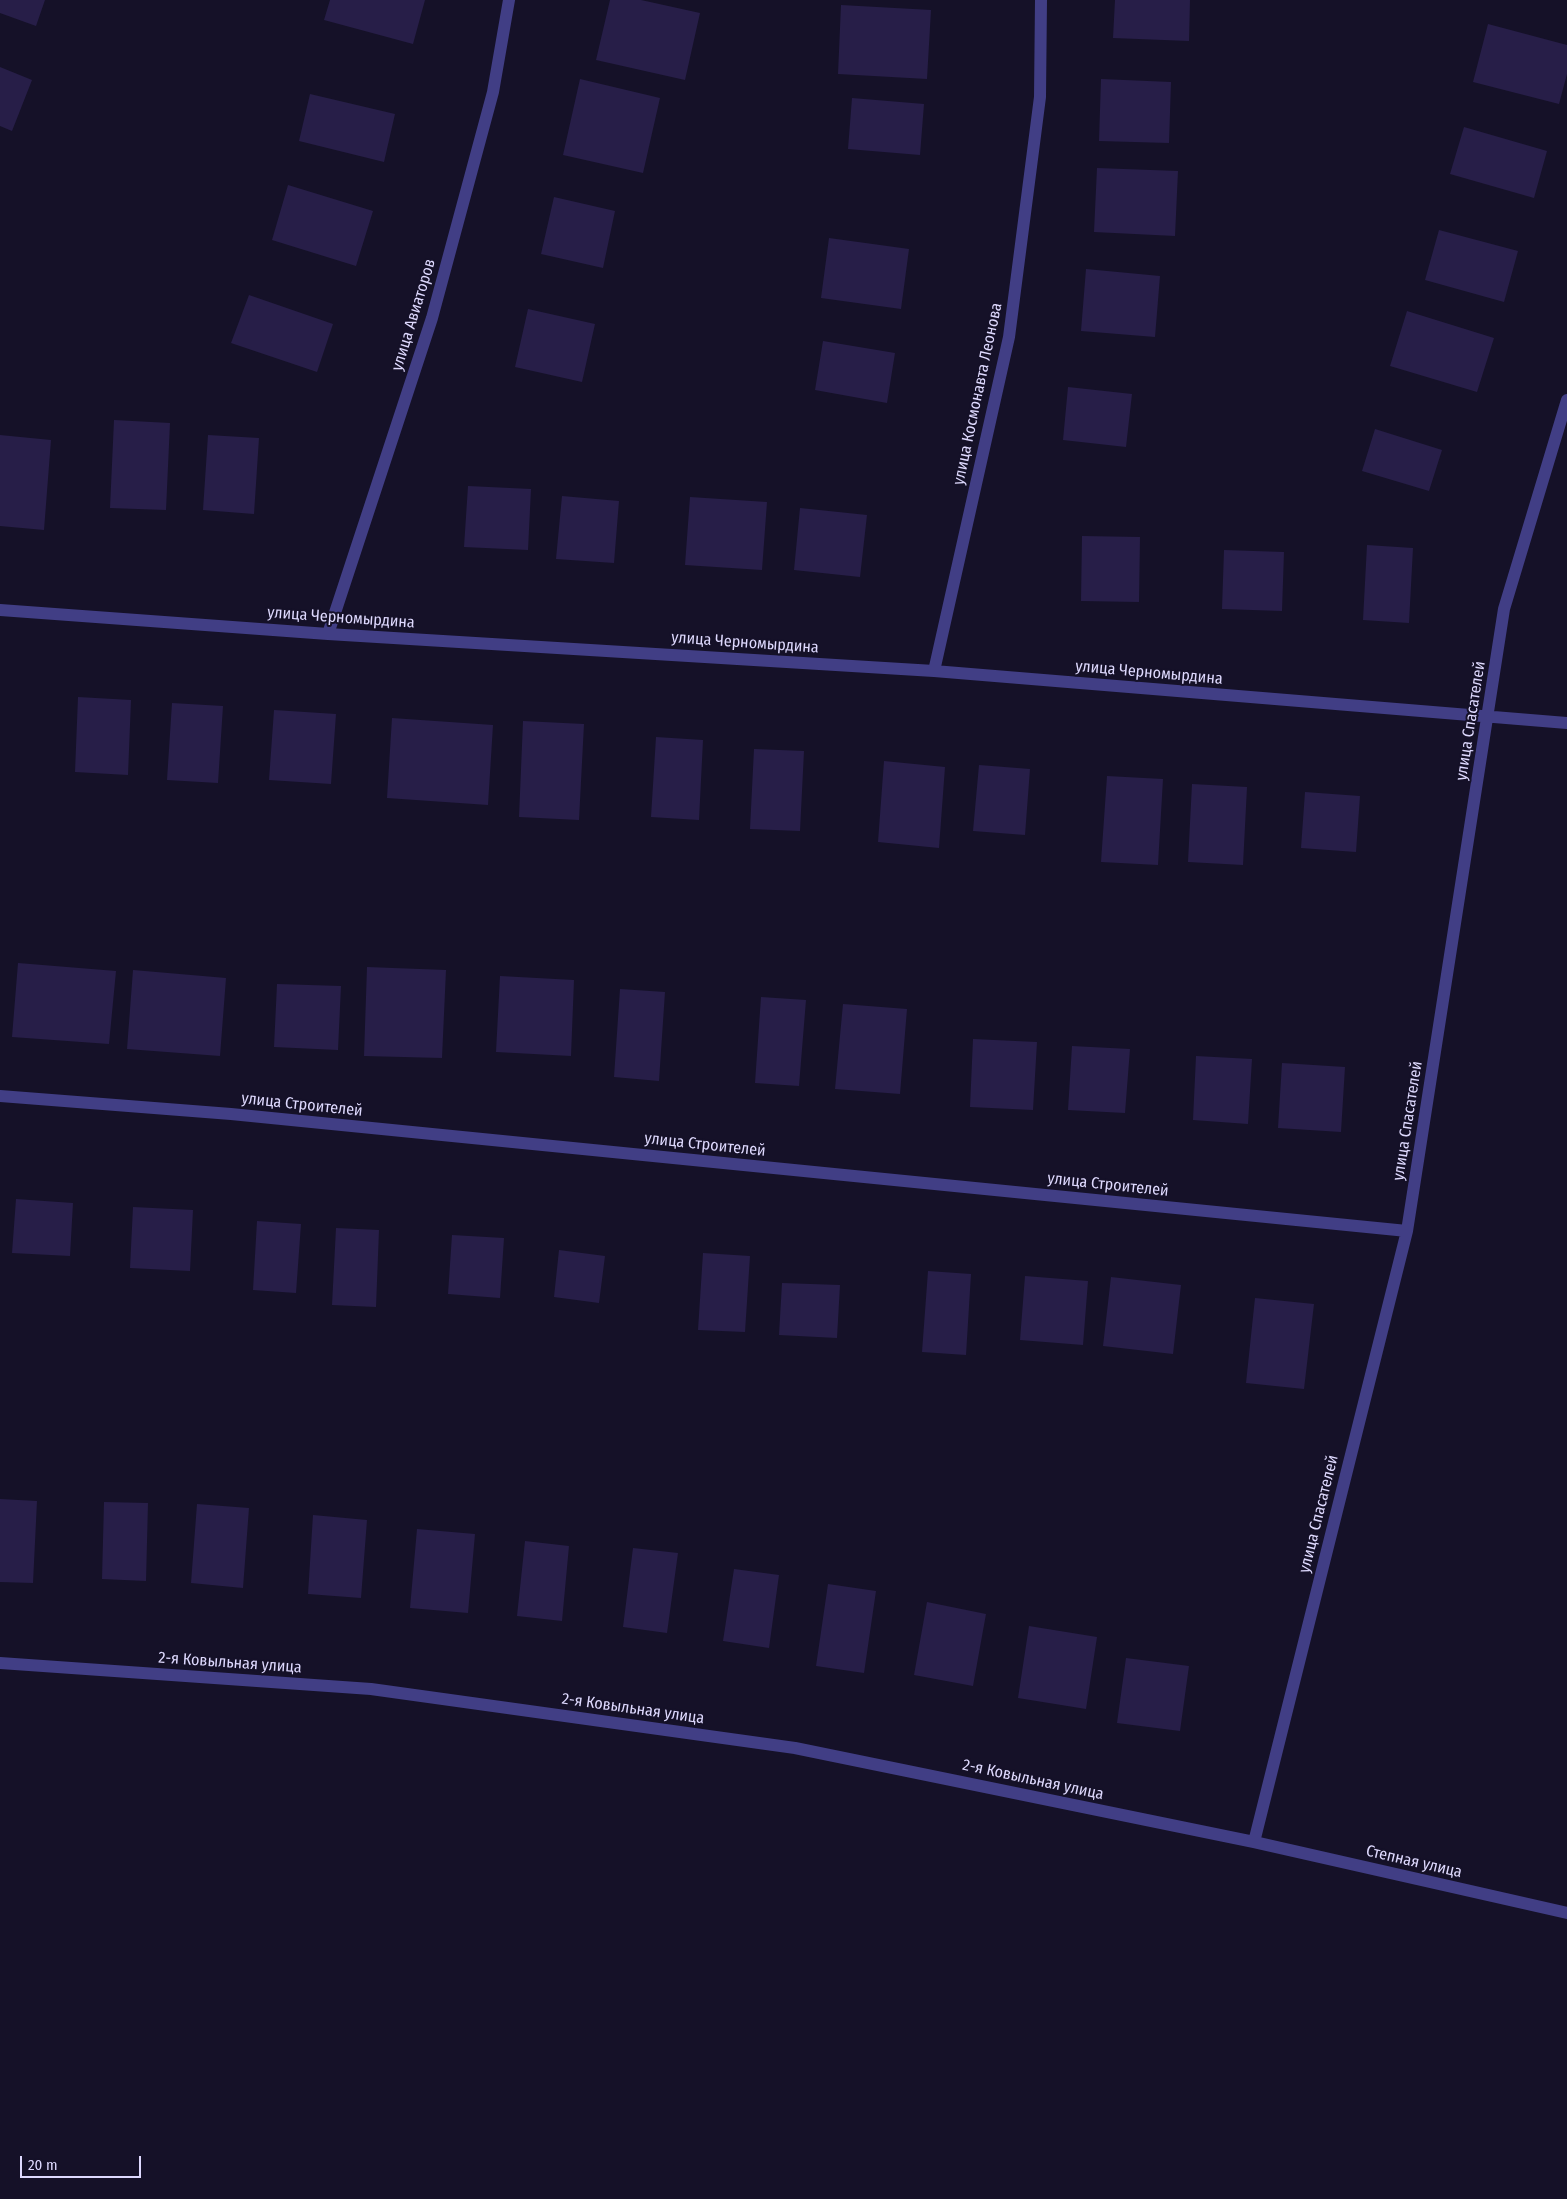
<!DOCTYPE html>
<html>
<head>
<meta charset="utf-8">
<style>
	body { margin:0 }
	#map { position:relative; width:1567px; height:2199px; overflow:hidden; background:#151128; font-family:"Fira Sans Condensed",sans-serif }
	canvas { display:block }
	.scale { position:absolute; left:20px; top:2156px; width:121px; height:22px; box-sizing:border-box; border:2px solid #ded9fe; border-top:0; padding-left:6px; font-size:15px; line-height:18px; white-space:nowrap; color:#ded9fe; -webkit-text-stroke:4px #151128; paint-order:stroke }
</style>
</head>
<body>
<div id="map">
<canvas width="1567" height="2199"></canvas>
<div class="scale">20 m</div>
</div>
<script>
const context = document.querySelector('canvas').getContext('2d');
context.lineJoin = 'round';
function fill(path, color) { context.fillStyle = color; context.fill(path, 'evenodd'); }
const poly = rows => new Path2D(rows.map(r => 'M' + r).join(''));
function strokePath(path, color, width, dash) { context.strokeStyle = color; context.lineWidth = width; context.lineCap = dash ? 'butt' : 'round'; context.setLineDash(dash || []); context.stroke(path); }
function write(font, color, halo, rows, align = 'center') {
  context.font = font + ' "Fira Sans Condensed",sans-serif'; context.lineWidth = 4; context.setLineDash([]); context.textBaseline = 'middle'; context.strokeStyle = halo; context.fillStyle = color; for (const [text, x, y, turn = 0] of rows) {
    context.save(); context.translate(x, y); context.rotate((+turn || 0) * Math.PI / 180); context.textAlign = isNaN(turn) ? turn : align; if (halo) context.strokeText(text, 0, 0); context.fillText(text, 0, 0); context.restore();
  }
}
const building = poly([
	[0,0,45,0,36,26,0,13],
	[330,0,425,0,413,44,324,20],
	[610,0,641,0,700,13,685,80,596,60],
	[1115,0,1190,0,1189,41,1113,38],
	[841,5,931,10,927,79,838,74],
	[1488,24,1567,45,1567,74,1559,104,1473,82],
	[0,67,32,80,12,131,0,126],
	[580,79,660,98,643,173,563,155],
	[1101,79,1171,82,1169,143,1099,141],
	[310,94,395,114,384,162,299,141],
	[852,98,924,104,920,155,848,149],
	[1464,127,1547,151,1534,198,1450,174],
	[1097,168,1178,171,1175,236,1094,232],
	[288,185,373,211,356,266,272,240],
	[554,197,615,211,603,268,541,254],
	[1439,230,1518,251,1504,302,1425,280],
	[829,238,909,249,901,309,821,298],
	[1086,269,1160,276,1155,337,1081,331],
	[249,295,333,324,317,372,231,343],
	[528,309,595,324,582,382,515,367],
	[1407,311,1494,338,1477,392,1390,366],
	[823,341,895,353,887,403,815,390],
	[1068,387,1132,394,1126,447,1063,440],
	[114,420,170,423,166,510,110,508],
	[1375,429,1442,450,1429,491,1362,471],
	[0,435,51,440,44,530,0,526],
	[208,435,259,438,254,514,203,510],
	[468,486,531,489,528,550,464,547],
	[562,496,619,501,614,563,556,559],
	[690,497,767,502,762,570,685,565],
	[800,508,867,515,860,577,794,570],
	[1082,536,1140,537,1139,602,1081,601],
	[1367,545,1413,548,1409,623,1363,620],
	[1224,550,1284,552,1282,611,1222,609],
	[78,697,131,700,128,775,75,772],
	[172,703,223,706,218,783,167,780],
	[274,710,336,714,331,784,269,780],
	[392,718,493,725,488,805,387,798],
	[523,721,584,724,579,820,519,817],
	[656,737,703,740,699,820,651,817],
	[754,749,804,751,800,831,750,829],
	[884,761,945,767,939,848,878,842],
	[979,765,1030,769,1025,835,973,831],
	[1107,776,1163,779,1158,865,1101,862],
	[1192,784,1247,787,1243,865,1188,862],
	[1305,792,1360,796,1356,852,1301,848],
	[18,963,116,971,109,1044,12,1037],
	[367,967,446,970,442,1058,364,1056],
	[133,970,226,978,220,1056,127,1049],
	[500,976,574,980,571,1056,496,1052],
	[277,984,341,986,338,1050,274,1047],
	[620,989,665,992,659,1081,614,1077],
	[761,997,806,1000,799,1086,755,1083],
	[843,1004,907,1009,900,1094,835,1089],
	[973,1039,1037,1042,1033,1110,970,1107],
	[1072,1046,1130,1049,1125,1113,1068,1110],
	[1196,1056,1252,1059,1248,1124,1193,1120],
	[1282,1063,1345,1067,1341,1132,1278,1128],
	[16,1199,73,1203,70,1256,12,1253],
	[133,1207,193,1210,190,1271,130,1268],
	[257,1221,301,1224,296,1293,253,1290],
	[336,1228,379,1230,376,1307,332,1305],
	[452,1235,504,1238,500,1298,448,1294],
	[559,1250,605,1256,599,1303,554,1297],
	[703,1253,750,1256,745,1332,698,1330],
	[928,1271,971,1274,966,1355,922,1352],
	[1025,1276,1088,1281,1083,1345,1020,1340],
	[1111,1277,1181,1285,1173,1354,1103,1346],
	[782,1283,840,1285,837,1338,779,1335],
	[1255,1298,1314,1304,1304,1389,1246,1383],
	[0,1499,37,1501,33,1583,0,1582],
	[104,1502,148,1503,146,1581,102,1579],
	[197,1504,249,1508,243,1588,191,1583],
	[313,1515,367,1520,361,1598,308,1594],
	[417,1529,475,1534,468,1613,410,1608],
	[525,1541,569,1546,562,1621,517,1616],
	[633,1548,678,1553,667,1633,623,1627],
	[734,1569,779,1575,769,1648,723,1641],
	[828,1584,876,1591,864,1673,816,1666],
	[927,1602,986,1614,973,1686,914,1675],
	[1029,1626,1097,1637,1086,1709,1018,1698],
	[1126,1658,1189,1666,1180,1731,1117,1723]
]);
const minor = poly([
	[0,610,328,634,934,671,1567,723],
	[328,634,432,318,493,92,509,0],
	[934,671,1009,337,1040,97,1041,0],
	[0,1096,231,1114,1407,1231],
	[0,1663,371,1689,795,1748,1254,1842,1567,1913],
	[1254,1842,1407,1231,1504,609,1567,400]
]);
const streetNames = [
	["улица Авиаторов",414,315,-73],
	["улица Космонавта Леонова",978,394,-78],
	["улица Черномырдина",341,618,4],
	["улица Черномырдина",745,643,4],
	["улица Черномырдина",1149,673,5],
	["улица Спасателей",1471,721,-81],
	["улица Строителей",302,1105,6],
	["улица Спасателей",1408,1121,-81],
	["улица Строителей",705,1145,6],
	["улица Строителей",1108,1185,6],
	["улица Спасателей",1319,1514,-76],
	["2-я Ковыльная улица",230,1663,4],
	["2-я Ковыльная улица",633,1709,8],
	["2-я Ковыльная улица",1033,1780,12],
	["Степная улица",1414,1862,13]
];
fill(building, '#271e48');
strokePath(minor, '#413e85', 12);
write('16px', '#ded9fe', '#151128', streetNames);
</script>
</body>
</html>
